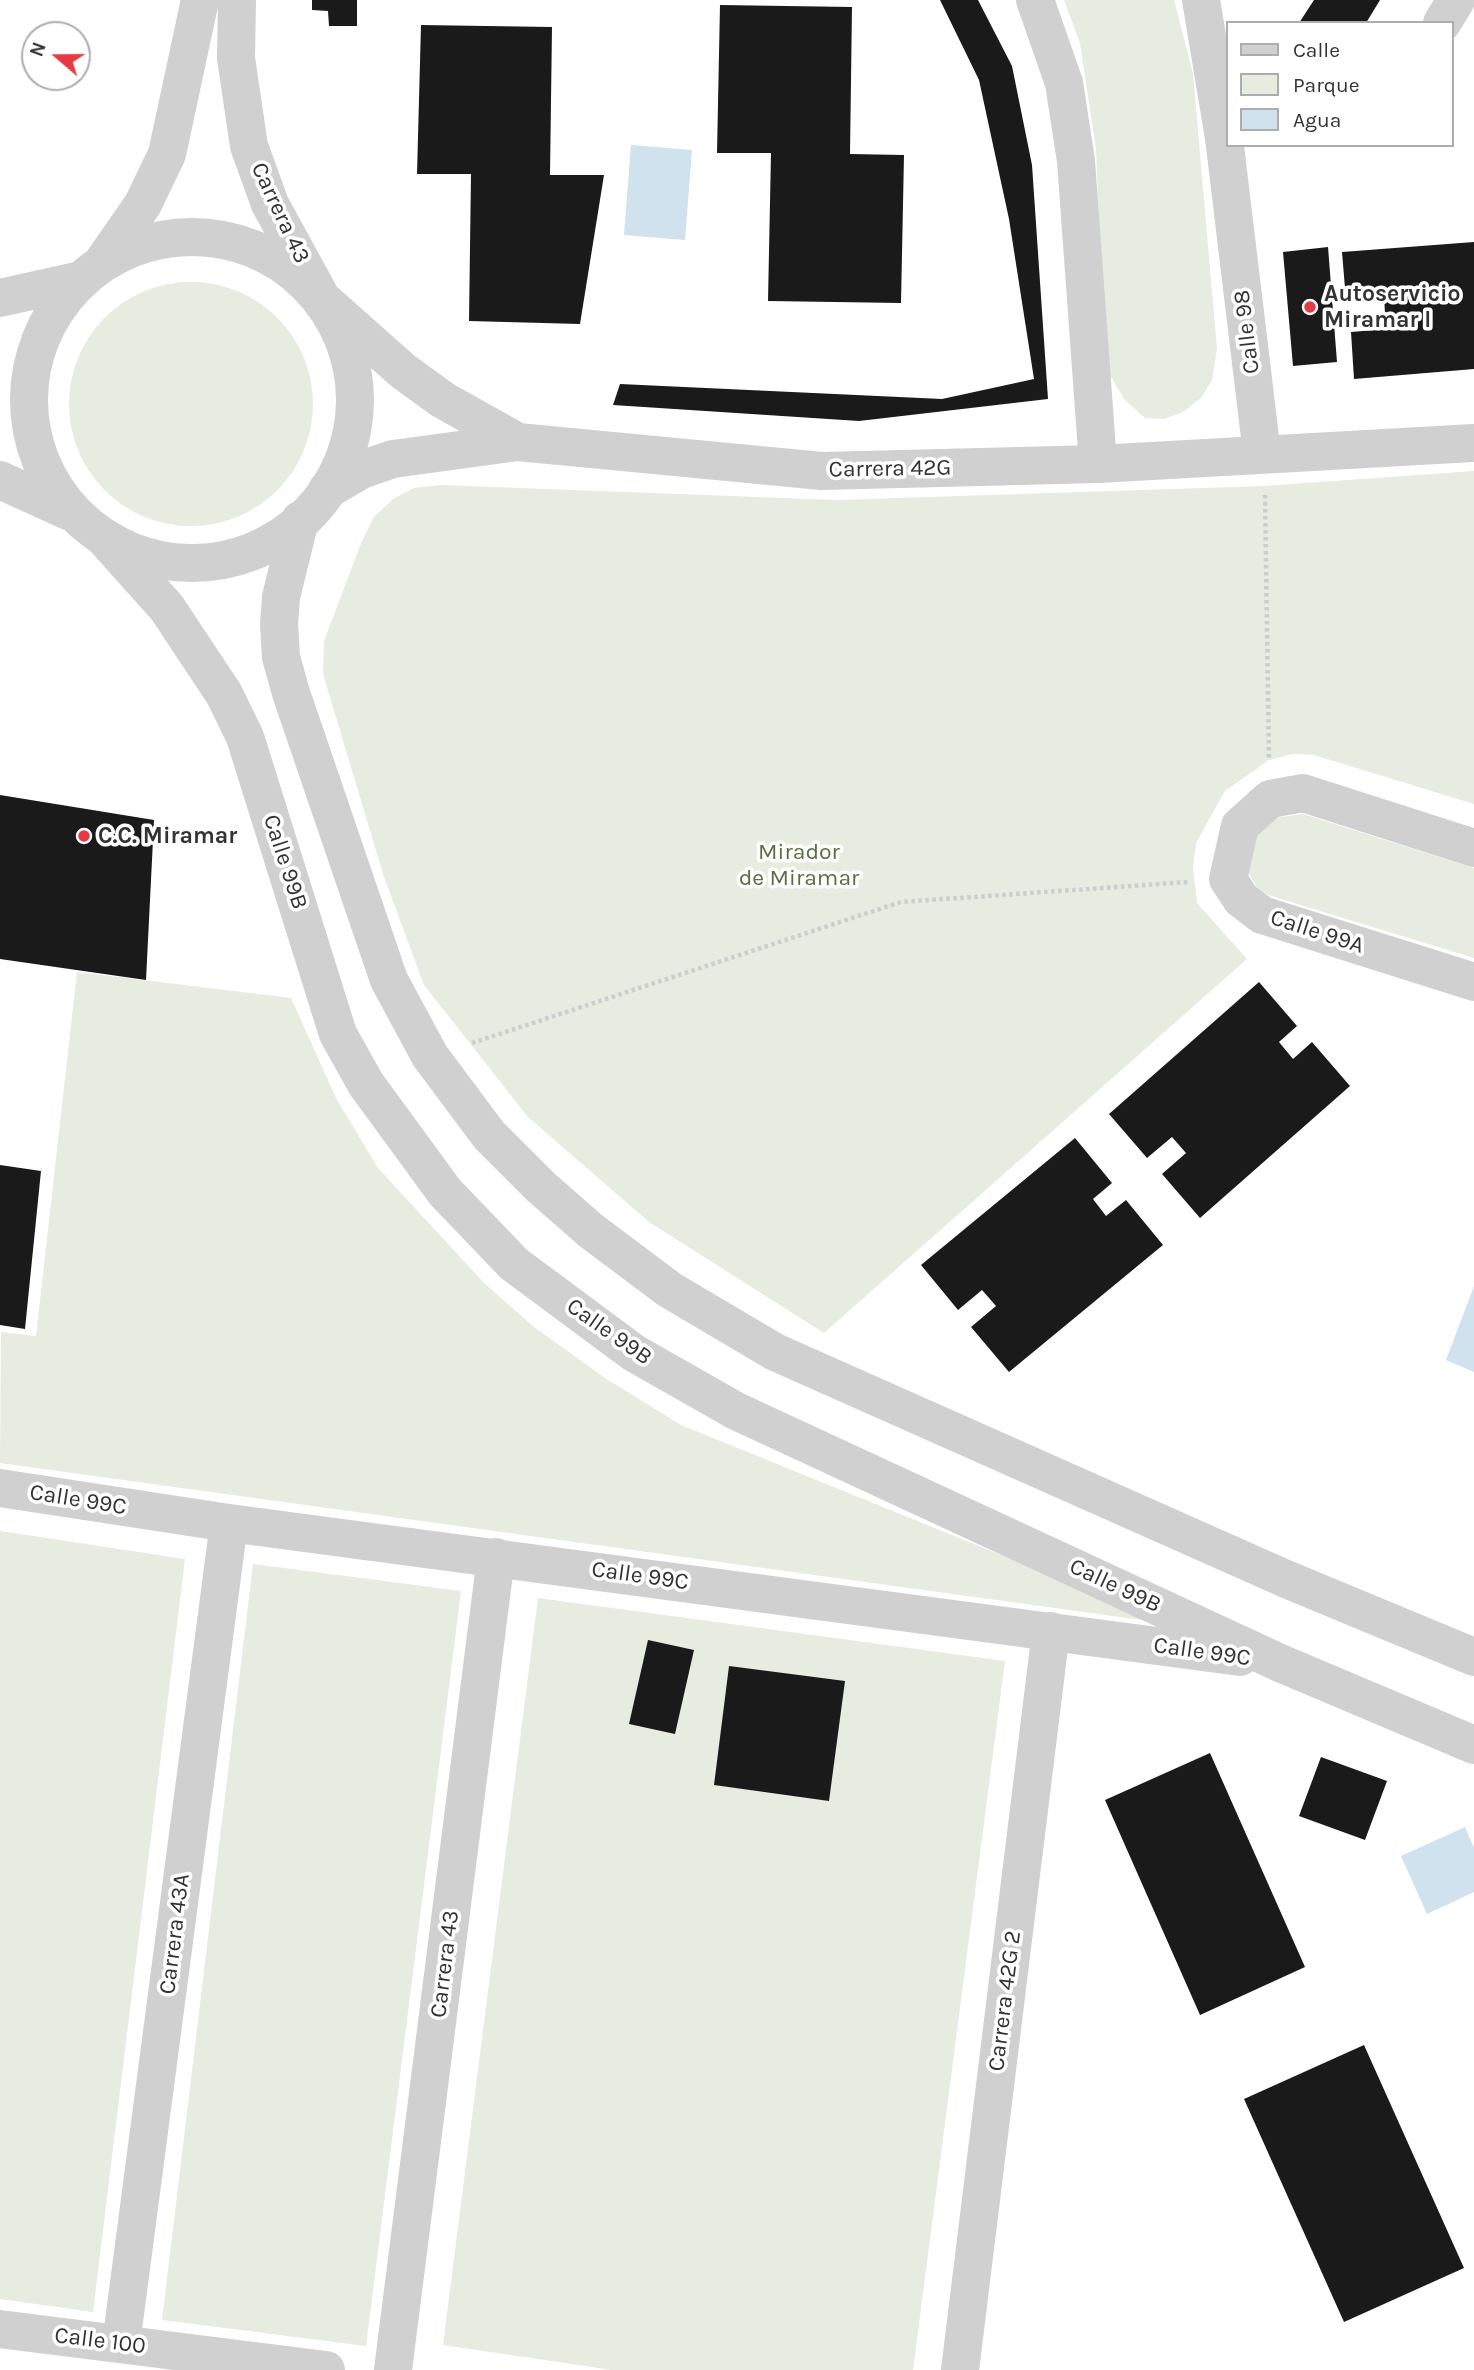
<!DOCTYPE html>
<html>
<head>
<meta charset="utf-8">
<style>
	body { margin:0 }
	#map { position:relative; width:1474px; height:2370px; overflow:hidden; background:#fff; font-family:Karla,sans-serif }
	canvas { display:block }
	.legend { position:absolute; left:1226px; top:21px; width:228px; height:126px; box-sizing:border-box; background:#fff; border:2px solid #adadad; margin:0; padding:9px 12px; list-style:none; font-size:21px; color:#333 }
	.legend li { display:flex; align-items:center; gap:14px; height:35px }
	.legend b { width:35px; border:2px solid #adadad }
	.north { position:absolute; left:21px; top:21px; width:70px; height:70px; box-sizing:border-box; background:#fff; border:2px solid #adadad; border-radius:50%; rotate:290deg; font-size:19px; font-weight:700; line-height:28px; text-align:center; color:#333 }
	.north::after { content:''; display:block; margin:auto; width:24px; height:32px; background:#e63946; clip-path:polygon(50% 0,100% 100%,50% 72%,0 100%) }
</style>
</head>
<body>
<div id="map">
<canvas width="1474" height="2370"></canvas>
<ul class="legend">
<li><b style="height:9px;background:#d0d0d0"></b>Calle</li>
<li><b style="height:19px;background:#e6ecdf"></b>Parque</li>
<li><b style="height:19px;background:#cfe2ee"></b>Agua</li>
</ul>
<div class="north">N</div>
</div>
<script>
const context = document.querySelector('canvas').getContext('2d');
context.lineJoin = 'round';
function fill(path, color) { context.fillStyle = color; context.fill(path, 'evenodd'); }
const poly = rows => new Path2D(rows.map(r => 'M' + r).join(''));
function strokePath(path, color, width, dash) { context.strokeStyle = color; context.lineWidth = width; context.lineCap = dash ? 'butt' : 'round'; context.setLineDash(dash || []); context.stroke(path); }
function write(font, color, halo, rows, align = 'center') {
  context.font = font + ' Karla,sans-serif'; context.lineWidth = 7; context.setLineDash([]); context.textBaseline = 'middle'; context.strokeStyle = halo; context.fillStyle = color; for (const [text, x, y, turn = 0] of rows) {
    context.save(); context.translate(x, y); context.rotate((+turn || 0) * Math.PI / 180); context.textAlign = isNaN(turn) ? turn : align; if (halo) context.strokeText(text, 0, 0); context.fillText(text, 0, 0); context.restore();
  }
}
const green = poly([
	[1064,0,1174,0,1193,74,1217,349,1212,380,1201,398,1183,412,1164,419,1145,418,1124,399,1110,375,1102,298,1096,149,1080,43],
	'69 404a122 122 0 1 1 244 0a122 122 0 1 1-244 0Z',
	[1474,471,1474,804,1314,755,1293,754,1269,760,1225,791,1196,843,1193,867,1197,903,1247,959,824,1333,649,1222,528,1117,424,985,384,877,323,674,324,641,362,541,374,517,393,499,414,488,441,485,837,500,1264,486],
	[1303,814,1474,868,1474,958,1268,895,1257,887,1248,873,1254,835,1268,819],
	[77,972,291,998,337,1100,378,1168,484,1283,534,1327,605,1378,681,1425,1171,1624,0,1463,1,1332,36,1336],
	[0,1531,185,1559,93,2312,0,2299],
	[253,1564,461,1591,366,2346,162,2320],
	[538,1598,1005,1661,913,2370,612,2370,443,2345]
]);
const water = poly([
	[631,145,692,150,685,240,624,235],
	[1474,1286,1474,1372,1446,1360],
	[1465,1827,1474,1848,1474,1892,1427,1914,1401,1856]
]);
const building = poly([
	[312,0,357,0,357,26,329,26,328,11,312,10],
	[940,0,978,0,1012,66,1032,165,1048,399,859,421,613,405,620,384,942,399,1034,379,1009,219,979,80],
	[1314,0,1380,0,1366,23,1299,23],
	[720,5,852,7,850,154,904,155,901,303,768,301,771,153,717,153],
	[421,25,552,27,550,175,604,175,580,324,469,321,471,174,417,174],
	[1474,242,1474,369,1354,379,1351,332,1386,329,1384,297,1346,300,1342,252],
	[1328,247,1337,362,1293,366,1283,252],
	[0,795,154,820,146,980,0,959],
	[1259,982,1297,1026,1279,1042,1293,1059,1312,1042,1350,1086,1200,1218,1162,1174,1186,1153,1172,1137,1147,1158,1109,1114],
	[1075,1138,1112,1183,1093,1199,1106,1216,1126,1200,1163,1245,1009,1372,971,1327,996,1306,982,1290,958,1310,921,1265],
	[0,1165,41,1171,25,1329,0,1325],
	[648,1640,694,1650,675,1734,629,1724],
	[729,1666,845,1681,829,1801,714,1785],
	[1210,1753,1305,1967,1200,2015,1105,1800],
	[1321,1757,1387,1781,1365,1840,1299,1816],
	[1364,2045,1464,2268,1344,2322,1244,2099]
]);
const path = poly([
	[1265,495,1269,759],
	[472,1043,901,902,1189,882]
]);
const minor = poly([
	[1035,0,1064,83,1076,161,1098,464],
	[1201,0,1224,138,1262,454],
	[1442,23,1456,0],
	[300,520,281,597,279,624,281,657,291,693,389,980,430,1056,489,1135,541,1187,590,1230,670,1290,775,1352,1286,1579,1474,1657],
	[107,541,167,608,224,694,245,737,338,1034,366,1084,445,1192,514,1264,634,1353,736,1411,1280,1663,1474,1745],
	[1474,848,1303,793,1270,799,1240,826,1228,879,1241,899,1262,915,1474,982],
	[0,1488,229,1523,1240,1657],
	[121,2344,229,1523],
	[393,2370,496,1557],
	[960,2370,1051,1631]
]);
const tertiary = poly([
	[237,0,236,58,249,146,270,204,322,299,403,371,443,400,518,442],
	'29 400a163 163 0 1 1 326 0a163 163 0 1 1-326 0Z',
	[102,263,143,204,167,154,200,0],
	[0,298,81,280],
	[0,480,68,511],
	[327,490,361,470,393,459,518,442,822,471,1098,464,1474,443],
	[0,2329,326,2370]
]);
const markers = [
	[1310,307,7,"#e63946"],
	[84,836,7,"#e63946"]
];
const streetNames = [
	["Carrera 43",280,213,65],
	["Calle 98",1247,332,-97],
	["Carrera 42G",890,469,-1],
	["Calle 99B",285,862,72],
	["Calle 99A",1317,932,18],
	["Calle 99B",609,1332,35],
	["Calle 99C",78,1500,9],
	["Calle 99C",640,1576,8],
	["Calle 99B",1115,1586,25],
	["Calle 99C",1202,1652,8],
	["Carrera 43A",175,1934,-83],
	["Carrera 43",445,1964,-83],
	["Carrera 42G 2",1005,2001,-83],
	["Calle 100",100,2341,7]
];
const poiNames = [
	["Autoservicio",1324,294],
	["Miramar I",1324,320],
	["C.C. Miramar",98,836]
];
const parkNames = [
	["Mirador",799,852],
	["de Miramar",799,878]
];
fill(green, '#e6ecdf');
fill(water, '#cfe2ee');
fill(building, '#1a1a1a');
strokePath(path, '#cdcdcd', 4.5, [3.5, 3.5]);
strokePath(minor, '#d0d0d0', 38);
strokePath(tertiary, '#d0d0d0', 38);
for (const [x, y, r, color] of markers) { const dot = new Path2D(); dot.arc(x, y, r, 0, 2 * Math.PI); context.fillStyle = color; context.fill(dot); strokePath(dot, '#fff', 2.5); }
write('23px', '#333', '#fff', streetNames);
write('bold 23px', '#333', '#fff', poiNames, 'left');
write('23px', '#56703f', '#fff', parkNames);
</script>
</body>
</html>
